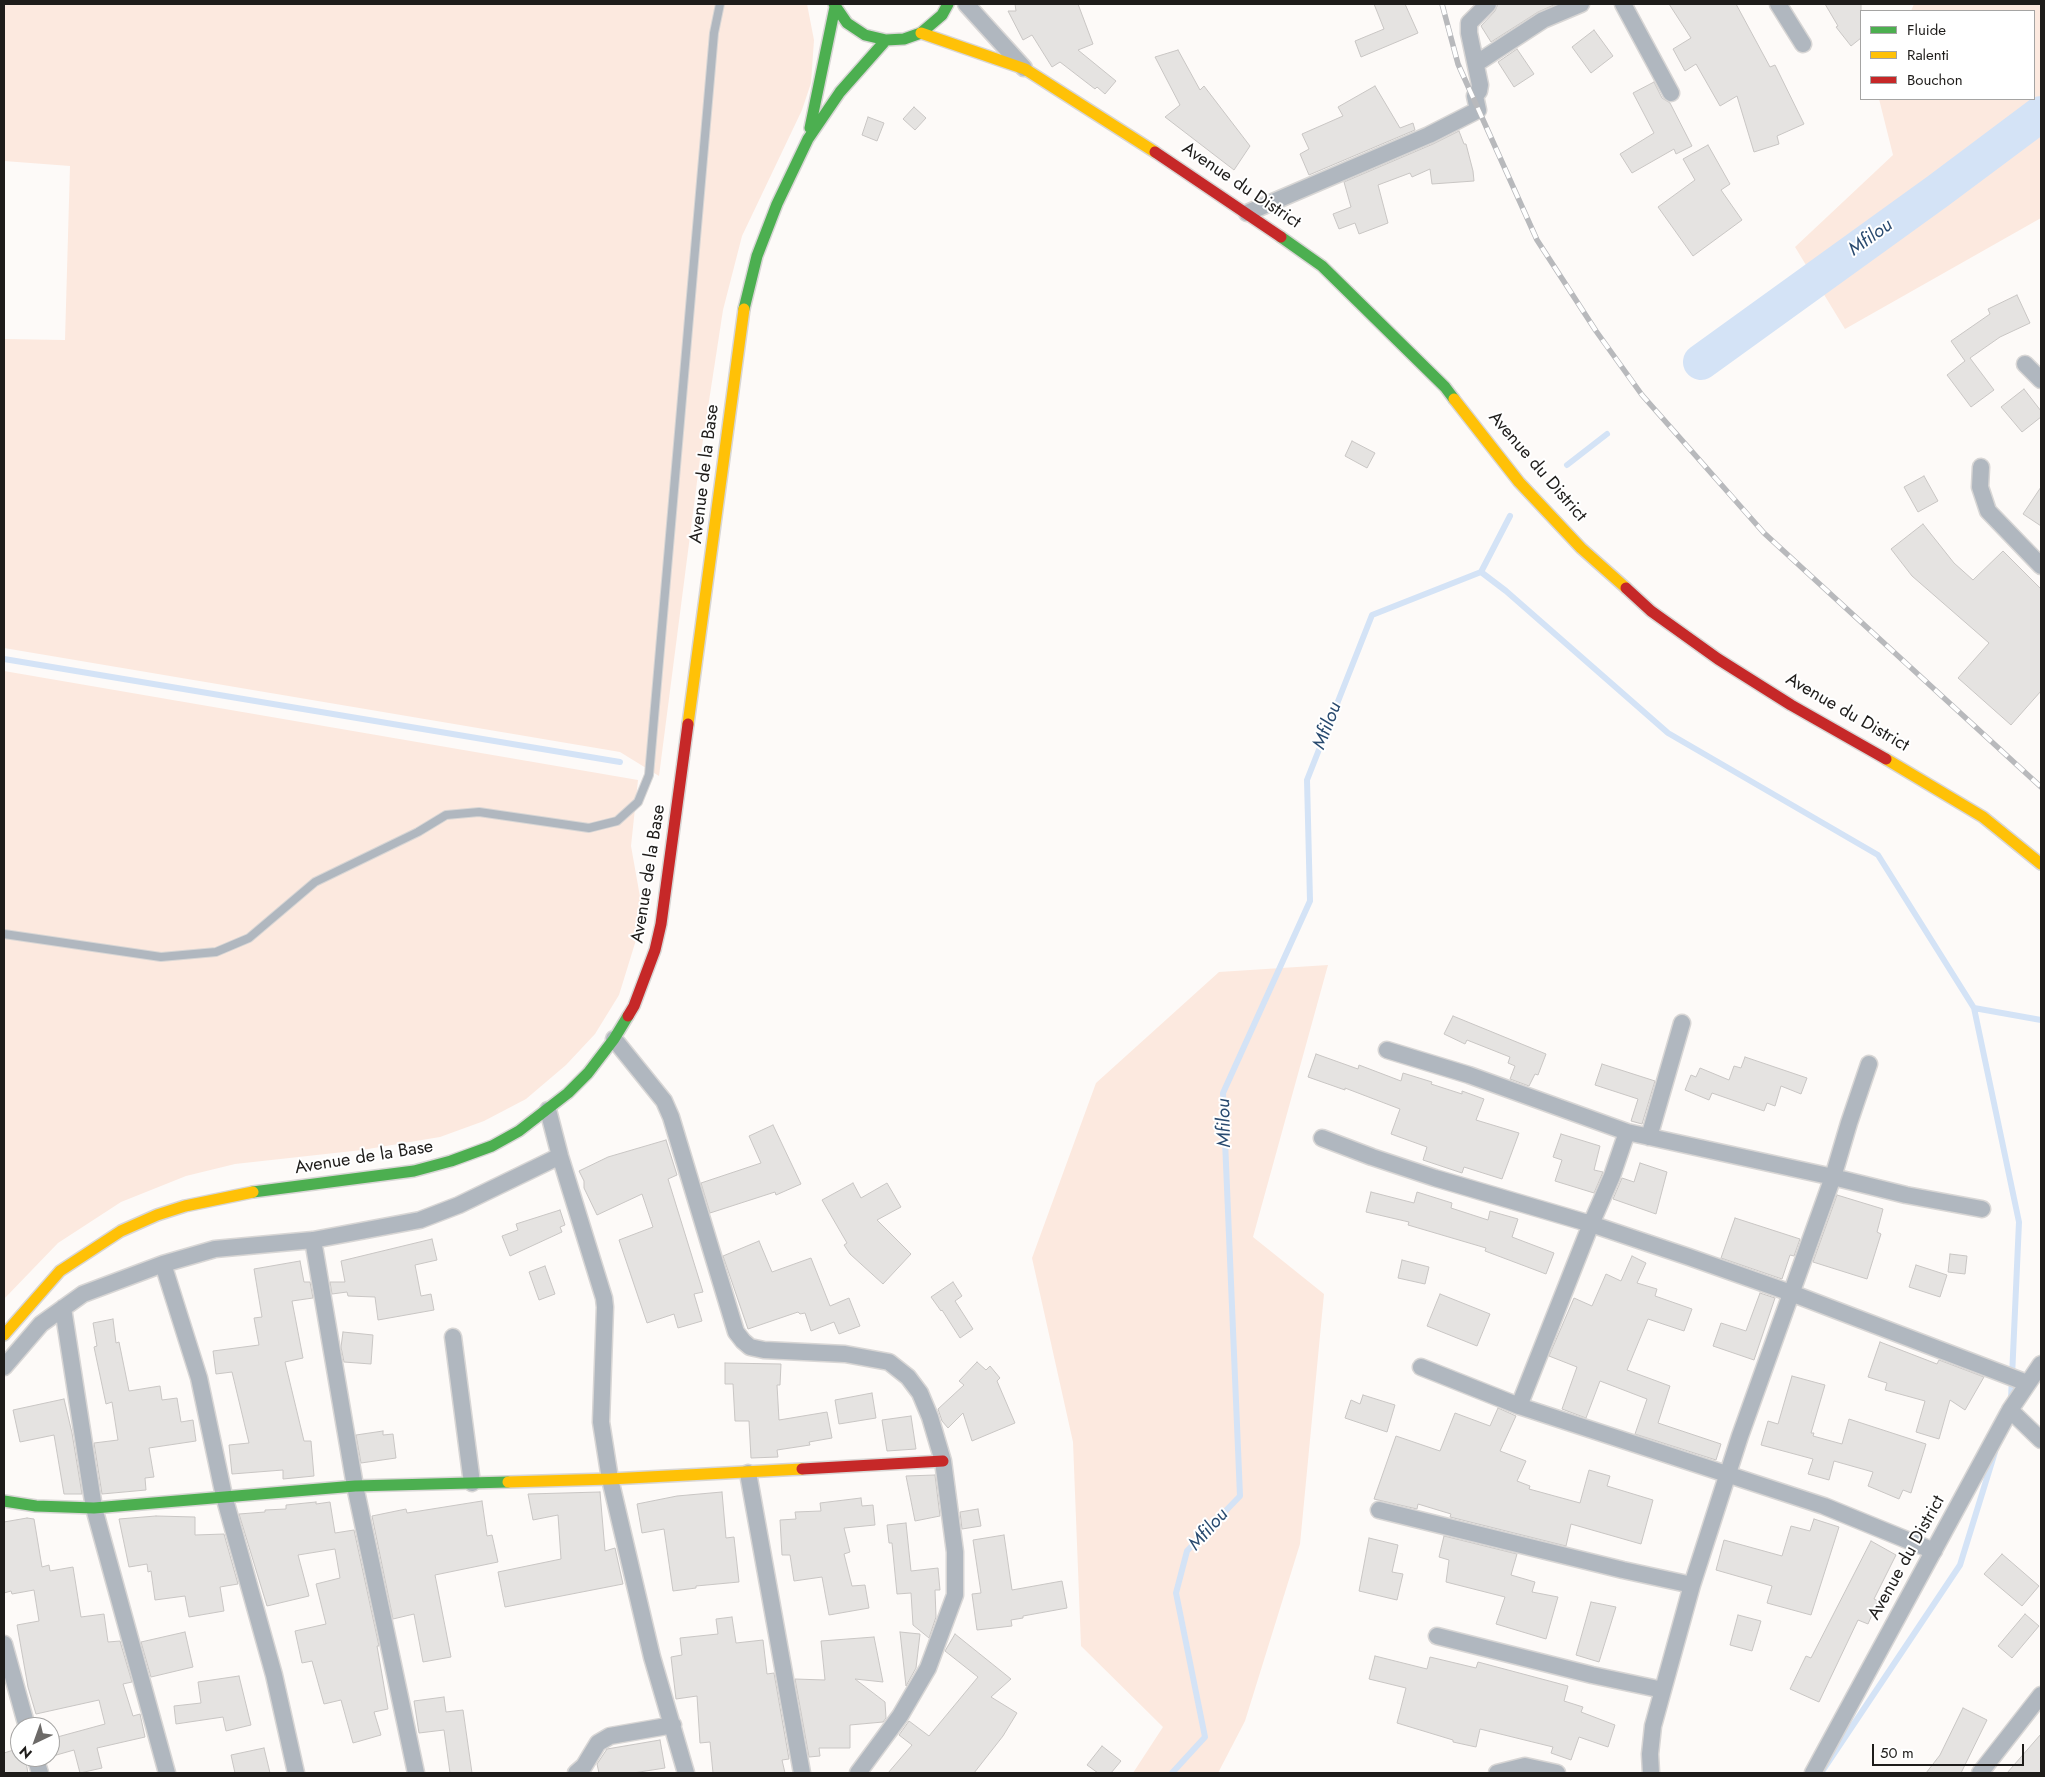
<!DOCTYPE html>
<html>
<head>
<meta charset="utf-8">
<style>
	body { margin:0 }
	#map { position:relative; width:2045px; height:1777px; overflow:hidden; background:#fdfaf8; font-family:Jost,sans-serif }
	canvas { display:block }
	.frame { position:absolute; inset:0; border:5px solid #1e1c1a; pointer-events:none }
	.legend { position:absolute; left:1860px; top:10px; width:175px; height:90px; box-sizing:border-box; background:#fff; border:1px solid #a5a4a3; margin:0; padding:6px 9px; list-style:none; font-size:15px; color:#1e1c1a }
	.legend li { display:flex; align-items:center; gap:10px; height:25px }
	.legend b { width:25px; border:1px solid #a5a4a3 }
	.north { position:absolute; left:10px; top:1717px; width:50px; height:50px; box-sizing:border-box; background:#fff; border:1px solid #a5a4a3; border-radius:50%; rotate:222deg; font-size:14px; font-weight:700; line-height:20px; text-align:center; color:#1e1c1a }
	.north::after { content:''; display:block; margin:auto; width:18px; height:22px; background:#6c6a68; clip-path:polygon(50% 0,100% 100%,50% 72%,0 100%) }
	.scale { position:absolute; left:1872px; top:1744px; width:152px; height:22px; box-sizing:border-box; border:2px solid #1e1c1a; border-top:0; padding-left:6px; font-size:15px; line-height:18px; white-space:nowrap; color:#1e1c1a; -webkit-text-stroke:4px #fff; paint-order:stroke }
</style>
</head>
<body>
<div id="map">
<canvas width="2045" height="1777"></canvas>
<div class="frame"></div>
<ul class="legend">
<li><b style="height:6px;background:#4caf50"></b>Fluide</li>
<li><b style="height:6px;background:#ffc107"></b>Ralenti</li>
<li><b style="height:6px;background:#c62828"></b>Bouchon</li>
</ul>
<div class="north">N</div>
<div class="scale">50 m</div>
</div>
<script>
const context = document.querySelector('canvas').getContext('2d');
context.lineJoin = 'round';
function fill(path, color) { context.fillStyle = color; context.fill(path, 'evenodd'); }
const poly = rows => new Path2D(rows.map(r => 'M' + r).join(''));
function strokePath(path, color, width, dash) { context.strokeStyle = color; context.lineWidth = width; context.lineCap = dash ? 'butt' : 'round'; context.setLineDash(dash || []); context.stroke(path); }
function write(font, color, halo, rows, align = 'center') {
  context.font = font + ' Jost,sans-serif'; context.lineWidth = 4; context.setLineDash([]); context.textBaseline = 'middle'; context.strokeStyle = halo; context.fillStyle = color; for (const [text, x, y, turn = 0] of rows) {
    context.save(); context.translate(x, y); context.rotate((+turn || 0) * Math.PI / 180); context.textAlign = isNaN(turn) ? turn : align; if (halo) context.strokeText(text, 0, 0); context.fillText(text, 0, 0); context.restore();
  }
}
const green = poly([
	[4,4,807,4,814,40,811,83,802,110,742,236,723,310,699,466,659,776,620,752,4,648,4,339,65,340,70,166,4,161],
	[1914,4,2041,4,2041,218,1845,329,1795,247,1893,155,1879,99,2034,99,2034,11,1911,11],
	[4,671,638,780,631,846,642,908,640,927,619,995,595,1034,566,1065,526,1099,484,1121,440,1137,362,1150,235,1164,186,1176,121,1202,58,1243,4,1299],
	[1328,965,1253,1237,1324,1294,1300,1544,1245,1721,1218,1773,1133,1773,1163,1727,1081,1646,1073,1442,1032,1258,1096,1083,1219,972]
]);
const stream = poly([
	[1567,465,1607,434],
	[1481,572,1506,591,1668,733,1878,855,1974,1008,2019,1222,2011,1399],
	[4,659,620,762],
	[1974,1008,2041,1020],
	[1172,1773,1205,1737,1176,1593,1187,1551,1240,1496,1223,1093,1310,901,1307,780,1372,615,1481,572,1510,516],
	[1821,1773,1960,1565,1995,1452]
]);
const river = poly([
	[1701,362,1938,191,2041,114]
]);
const building = poly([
	[1015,4,1078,4,1093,44,1078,50,1116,81,1105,94,1097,87,1095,89,1060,62,1052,67,1032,35,1023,40,1008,11,1016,11,1015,4],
	[1374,4,1405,4,1418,33,1361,57,1355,41,1384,29,1374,4],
	[1498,4,1556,4,1538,12,1491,42,1481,26,1495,11,1498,4],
	[1669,4,1736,4,1770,67,1775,65,1804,124,1777,136,1779,144,1754,152,1737,96,1720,106,1696,64,1685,71,1673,49,1691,38,1669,4],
	[1825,4,1861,4,1861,38,1851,46,1836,27,1838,26,1825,4],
	[1594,30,1613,56,1591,73,1572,47,1594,30],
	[1517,49,1534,74,1514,87,1498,62,1517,49],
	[1178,50,1200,90,1204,86,1250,146,1234,170,1165,117,1180,105,1155,57,1178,50],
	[1654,82,1662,98,1670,103,1692,146,1676,154,1674,149,1632,173,1620,154,1654,133,1633,93,1654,82],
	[1375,86,1400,128,1413,123,1415,130,1309,175,1300,154,1309,149,1302,134,1343,116,1338,107,1375,86],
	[914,107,926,118,915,130,903,119,914,107],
	[868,117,884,123,877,141,862,135,868,117],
	[1459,131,1464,144,1466,144,1473,171,1474,181,1432,184,1430,169,1412,177,1410,173,1378,185,1388,223,1359,234,1355,223,1339,229,1333,214,1351,207,1344,182,1433,144,1459,131],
	[1708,145,1730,184,1721,190,1742,220,1693,256,1658,207,1695,180,1683,159,1708,145],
	[2017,295,2030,323,2000,337,1970,358,1994,390,1971,407,1947,375,1965,361,1951,341,1990,314,1988,309,2017,295],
	[2024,389,2041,411,2041,417,2022,432,2001,407,2024,389],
	[1352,441,1375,453,1367,468,1345,456,1352,441],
	[1924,476,1938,501,1918,512,1904,487,1924,476],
	[2041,487,2041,526,2023,514,2041,487],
	[1923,524,1954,563,1973,580,2003,551,2041,589,2041,691,2011,725,1958,678,1989,643,1912,576,1891,549,1923,524],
	[1453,1016,1546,1054,1538,1075,1535,1074,1529,1086,1510,1079,1515,1066,1508,1063,1510,1057,1467,1040,1465,1044,1444,1034,1453,1016],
	[1316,1054,1358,1069,1359,1065,1401,1081,1403,1073,1432,1082,1431,1084,1462,1094,1462,1091,1484,1099,1476,1120,1519,1133,1502,1179,1464,1167,1462,1173,1423,1160,1427,1147,1391,1134,1400,1109,1345,1088,1345,1090,1308,1077,1316,1054],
	[1745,1057,1807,1078,1801,1094,1781,1086,1775,1106,1767,1103,1764,1111,1712,1093,1709,1100,1685,1090,1691,1075,1696,1077,1700,1068,1729,1080,1734,1066,1741,1068,1745,1057],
	[1602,1064,1655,1081,1642,1124,1631,1121,1638,1099,1595,1085,1602,1064],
	[773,1125,801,1184,776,1195,775,1192,710,1213,701,1183,761,1163,749,1136,773,1125],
	[1561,1134,1600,1146,1594,1170,1603,1172,1594,1193,1555,1181,1562,1160,1553,1157,1561,1134],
	[666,1140,677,1175,668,1179,703,1292,694,1294,702,1321,678,1328,674,1314,647,1323,619,1240,653,1227,642,1194,597,1215,584,1188,584,1181,579,1171,608,1157,666,1140],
	[1640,1163,1667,1172,1656,1214,1613,1199,1622,1178,1634,1182,1640,1163],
	[853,1183,861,1198,887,1183,901,1207,877,1220,911,1254,883,1284,850,1254,844,1245,847,1243,822,1200,853,1183],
	[1371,1192,1414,1203,1417,1192,1452,1203,1451,1208,1488,1220,1490,1211,1518,1219,1512,1237,1554,1253,1546,1274,1485,1251,1486,1248,1408,1225,1409,1222,1366,1212,1371,1192],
	[1837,1195,1883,1209,1877,1232,1881,1234,1867,1279,1813,1262,1837,1195],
	[560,1210,565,1225,560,1227,562,1232,510,1256,502,1236,518,1230,516,1224,560,1210],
	[1735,1218,1800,1239,1794,1256,1790,1255,1782,1279,1721,1258,1735,1218],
	[432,1239,437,1260,415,1265,421,1296,431,1294,434,1310,378,1320,375,1297,348,1296,347,1292,332,1294,330,1282,345,1282,341,1261,432,1239],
	[759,1241,772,1272,811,1258,830,1306,849,1298,860,1326,839,1334,834,1322,811,1331,805,1313,800,1314,798,1312,748,1329,723,1256,759,1241],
	[1950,1254,1967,1256,1965,1274,1948,1272,1950,1254],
	[1632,1256,1646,1263,1637,1283,1657,1289,1655,1296,1692,1309,1684,1331,1648,1319,1627,1370,1670,1386,1658,1423,1721,1444,1716,1460,1635,1434,1647,1399,1600,1381,1586,1418,1562,1409,1577,1367,1549,1356,1574,1298,1592,1306,1606,1274,1621,1281,1632,1256],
	[1402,1260,1429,1267,1425,1284,1398,1278,1402,1260],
	[300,1261,304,1282,310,1282,313,1298,292,1301,303,1358,285,1362,304,1441,311,1441,314,1476,283,1479,283,1470,232,1474,229,1445,249,1443,232,1372,216,1374,213,1351,259,1345,254,1318,262,1317,254,1269,300,1261],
	[1916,1265,1947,1275,1940,1297,1909,1287,1916,1265],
	[545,1266,555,1294,539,1300,529,1272,545,1266],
	[953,1282,962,1296,955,1301,973,1329,960,1338,942,1310,941,1311,931,1297,953,1282],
	[1760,1293,1775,1298,1754,1360,1713,1346,1721,1323,1746,1331,1760,1293],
	[1440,1294,1490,1314,1477,1346,1427,1326,1440,1294],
	[113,1319,116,1343,119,1342,129,1391,160,1386,162,1400,177,1398,181,1422,193,1420,196,1441,149,1448,154,1477,145,1478,146,1490,102,1494,94,1443,118,1440,112,1402,106,1404,94,1347,97,1346,93,1323,113,1319],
	[343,1332,373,1335,371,1364,344,1362,341,1347,343,1332],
	[1880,1342,1937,1364,1939,1360,1984,1377,1965,1410,1950,1400,1939,1439,1916,1432,1925,1401,1885,1390,1887,1383,1868,1377,1880,1342],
	[977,1362,986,1370,990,1366,1000,1378,997,1381,1015,1423,972,1441,963,1413,948,1428,942,1421,938,1409,964,1385,959,1381,977,1362],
	[725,1363,781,1364,780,1385,777,1385,779,1420,827,1412,832,1438,809,1442,810,1445,777,1450,778,1457,751,1458,749,1421,735,1421,733,1384,725,1384,725,1363],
	[1792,1376,1825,1385,1811,1433,1814,1433,1813,1436,1842,1444,1849,1419,1926,1444,1911,1493,1903,1490,1899,1499,1868,1486,1873,1472,1834,1461,1829,1480,1808,1474,1813,1459,1761,1445,1768,1421,1778,1424,1792,1376],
	[872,1393,876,1418,839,1424,835,1400,872,1393],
	[1363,1395,1395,1405,1387,1432,1345,1418,1351,1400,1360,1404,1363,1395],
	[64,1399,72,1433,82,1494,64,1494,54,1435,20,1442,13,1410,64,1399],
	[1498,1408,1516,1416,1500,1451,1526,1461,1517,1481,1530,1486,1529,1489,1580,1503,1589,1470,1610,1476,1607,1486,1653,1500,1641,1544,1571,1524,1566,1546,1450,1517,1451,1514,1418,1504,1417,1509,1374,1499,1396,1436,1440,1451,1455,1413,1490,1426,1498,1408],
	[911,1416,916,1449,887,1451,882,1420,911,1416],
	[383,1431,383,1435,393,1434,396,1458,361,1463,356,1435,383,1431],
	[935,1475,940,1516,915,1521,906,1476,935,1475],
	[600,1492,605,1551,615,1548,623,1584,505,1607,498,1572,561,1559,558,1515,533,1520,528,1494,600,1492],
	[722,1492,726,1538,734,1537,739,1582,696,1586,696,1588,673,1591,664,1529,642,1533,637,1504,677,1496,722,1492],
	[861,1498,862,1506,873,1505,875,1525,844,1528,850,1552,844,1554,852,1586,865,1585,869,1608,829,1615,822,1577,794,1581,790,1555,782,1555,780,1520,796,1519,795,1512,821,1511,820,1503,861,1498],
	[482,1501,487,1536,492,1535,498,1562,435,1575,451,1657,423,1662,414,1614,393,1619,372,1516,406,1509,407,1513,482,1501],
	[316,1502,316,1504,330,1502,335,1533,354,1530,379,1646,377,1646,388,1709,374,1712,381,1735,353,1743,341,1700,324,1704,312,1661,302,1663,295,1631,326,1624,316,1584,340,1578,335,1549,298,1555,309,1596,267,1606,239,1514,265,1512,265,1510,286,1509,286,1505,316,1502],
	[978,1509,981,1526,962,1529,960,1512,978,1509],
	[156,1516,195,1517,195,1535,224,1534,238,1584,220,1587,224,1611,189,1617,185,1596,155,1600,151,1571,148,1572,147,1564,129,1567,119,1519,156,1516],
	[27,1518,34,1519,42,1567,49,1565,50,1571,73,1567,81,1617,104,1614,108,1642,120,1641,132,1682,123,1684,133,1716,140,1714,145,1737,97,1748,102,1768,80,1773,74,1750,46,1758,45,1757,50,1757,50,1739,105,1724,99,1700,36,1714,28,1687,17,1625,39,1621,34,1590,12,1594,11,1591,4,1593,4,1522,27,1518],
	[1814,1519,1839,1527,1811,1615,1767,1603,1772,1586,1716,1570,1724,1540,1782,1556,1791,1526,1810,1531,1814,1519],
	[906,1523,911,1571,938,1568,940,1590,935,1590,936,1617,929,1638,913,1625,911,1593,897,1594,892,1543,889,1543,887,1525,906,1523],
	[1004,1535,1012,1590,1062,1581,1067,1608,1023,1616,1023,1618,1011,1620,1012,1626,977,1630,972,1594,981,1593,973,1540,1004,1535],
	[1444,1536,1517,1554,1511,1575,1535,1582,1532,1592,1558,1597,1546,1639,1496,1624,1505,1597,1446,1582,1449,1560,1439,1557,1444,1536],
	[1369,1538,1398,1545,1392,1572,1403,1574,1397,1600,1359,1591,1369,1538],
	[1871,1541,1896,1555,1874,1599,1878,1601,1868,1624,1858,1620,1819,1702,1790,1689,1806,1656,1811,1658,1871,1541],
	[2002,1554,2039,1586,2022,1606,1984,1574,2002,1554],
	[1591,1602,1616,1607,1599,1662,1576,1655,1591,1602],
	[2025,1614,2039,1626,2012,1658,1998,1646,2025,1614],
	[1738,1615,1761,1621,1752,1651,1730,1645,1738,1615],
	[732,1617,736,1643,763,1640,767,1674,774,1673,789,1759,782,1760,785,1773,713,1773,710,1742,700,1743,697,1696,676,1699,671,1657,682,1655,680,1638,718,1634,716,1619,732,1617],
	[185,1632,193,1667,151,1677,141,1642,185,1632],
	[900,1632,920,1634,916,1668,906,1686,900,1632],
	[955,1634,1011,1679,991,1697,1017,1713,1003,1736,974,1773,888,1773,912,1745,899,1735,909,1721,929,1736,978,1677,945,1651,955,1634],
	[874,1637,883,1682,855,1679,885,1702,886,1718,883,1722,850,1725,850,1748,819,1748,820,1756,809,1757,795,1679,825,1680,821,1641,874,1637],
	[1375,1656,1427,1669,1430,1657,1476,1668,1478,1662,1568,1686,1564,1701,1583,1707,1581,1712,1615,1725,1608,1747,1579,1737,1571,1760,1551,1753,1553,1747,1480,1729,1476,1747,1453,1742,1453,1740,1397,1723,1406,1688,1369,1679,1375,1656],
	[239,1676,251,1725,226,1731,223,1717,176,1724,174,1706,201,1703,198,1682,239,1676],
	[444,1697,446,1712,463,1710,472,1773,450,1773,444,1730,419,1733,414,1701,444,1697],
	[1963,1708,1987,1720,1961,1773,1926,1773,1940,1755,1963,1708],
	[2041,1734,2041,1773,2007,1773,2041,1734],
	[660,1740,665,1768,633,1773,599,1773,597,1764,607,1749,660,1740],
	[1102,1746,1121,1761,1111,1773,1098,1773,1087,1765,1102,1746],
	[20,1748,20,1757,25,1757,28,1773,4,1773,4,1753,20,1748],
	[264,1748,270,1773,235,1773,231,1755,264,1748]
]);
const lane = poly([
	[4,934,161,957,216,952,249,938,315,882,418,832,446,815,479,812,589,828,617,821,638,802,649,775,714,33,720,4]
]);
const street = poly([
	[966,4,1024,68],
	[1623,4,1671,93],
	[1778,4,1803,44],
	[1477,63,1543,20,1581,4],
	[1247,213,1429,135,1478,110,1475,96,1479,91,1480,85,1469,33,1469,23,1488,4],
	[2025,364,2041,380],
	[1981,467,1980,487,1988,511,2041,566],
	[614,1039,664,1101,671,1117,736,1332,743,1341,750,1347,764,1350,845,1354,889,1362,908,1377,920,1393,930,1417,943,1461,955,1552,955,1595,928,1668,900,1716,858,1773],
	[1387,1050,1469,1075,1627,1132,1833,1177,1906,1195,1982,1209],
	[548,1110,560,1156,604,1298,605,1307,601,1422,610,1479,652,1657,686,1773],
	[1649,1137,1682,1023],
	[1322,1138,1372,1157,1435,1178,1591,1224,1689,1257,1791,1293,2027,1383],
	[313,1240,355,1486,416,1773],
	[163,1264,199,1378,224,1496,274,1675,296,1773],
	[63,1308,94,1508,167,1773],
	[453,1337,472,1483],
	[4,1367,41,1324,83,1294,163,1264,215,1249,313,1240,420,1220,459,1205,560,1156],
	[1421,1367,1519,1406,1824,1506,1934,1551],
	[1519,1406,1591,1224,1612,1176,1627,1132],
	[2010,1410,2041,1440],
	[748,1473,802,1773],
	[1379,1510,1623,1570,1692,1585],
	[1437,1636,1592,1675,1663,1690],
	[4,1644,27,1727],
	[35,1757,40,1773],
	[576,1773,584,1766,598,1743,610,1736,673,1725],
	[1497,1773,1525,1766,1557,1773],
	[1651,1773,1650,1754,1653,1726,1692,1585,1740,1436,1833,1177,1849,1123,1869,1064],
	[1813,1773,2010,1410,2041,1364],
	[1980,1773,2041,1695]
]);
const fast = poly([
	[834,4,847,23,865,35,886,40,904,39,921,33,942,15,948,4],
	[810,128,835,7],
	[1281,237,1322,266,1445,387,1454,399],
	[744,309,757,256,777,204,808,139,840,92,886,40],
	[253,1192,414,1171,451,1161,492,1146,519,1131,568,1093,588,1073,614,1039,628,1016],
	[4,1501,36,1506,94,1508,355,1486,508,1482]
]);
const slow = poly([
	[921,33,1025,69,1155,152],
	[1454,399,1519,482,1581,548,1626,588],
	[688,724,744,309],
	[1886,759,1983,817,2041,864],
	[4,1335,60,1271,121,1231,157,1215,185,1206,253,1192],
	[508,1482,610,1479,802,1469]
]);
const jam = poly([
	[1155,152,1281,237],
	[1626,588,1651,611,1718,659,1791,705,1886,759],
	[628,1016,634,1006,655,950,661,924,688,724],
	[802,1469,943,1461]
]);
const rail = poly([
	[1442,4,1458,64,1537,240,1596,331,1642,395,1764,533,2041,787]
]);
const streetNames = [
	["Avenue du District",1241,186,34],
	["Avenue du District",1537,467,49],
	["Avenue de la Base",705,474,-83],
	["Avenue du District",1847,713,30],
	["Avenue de la Base",649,874,-81],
	["Avenue de la Base",364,1158,-9],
	["Avenue du District",1907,1558,-61]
];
const waterNames = [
	["Mfilou",1871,238,-36],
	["Mfilou",1328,726,-69],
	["Mfilou",1225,1123,-91],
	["Mfilou",1209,1530,-48]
];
fill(green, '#fce9df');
strokePath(stream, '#d4e3f6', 6);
strokePath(river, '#d4e3f6', 36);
fill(building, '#e5e3e1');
strokePath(building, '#c9c6c4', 1);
strokePath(lane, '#d8d6d5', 10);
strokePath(street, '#d8d6d5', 19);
strokePath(fast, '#d8d6d5', 14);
strokePath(slow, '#d8d6d5', 14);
strokePath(jam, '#d8d6d5', 14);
strokePath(lane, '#b0b7bf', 8);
strokePath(street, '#b0b7bf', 16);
strokePath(fast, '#4caf50', 11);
strokePath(slow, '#ffc107', 11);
strokePath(jam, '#c62828', 11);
strokePath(rail, '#b8b9bc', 5.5);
strokePath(rail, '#fff', 4, [11]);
write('18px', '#1e1c1a', '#fff', streetNames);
write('italic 19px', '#294a6f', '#fff', waterNames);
</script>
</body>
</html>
